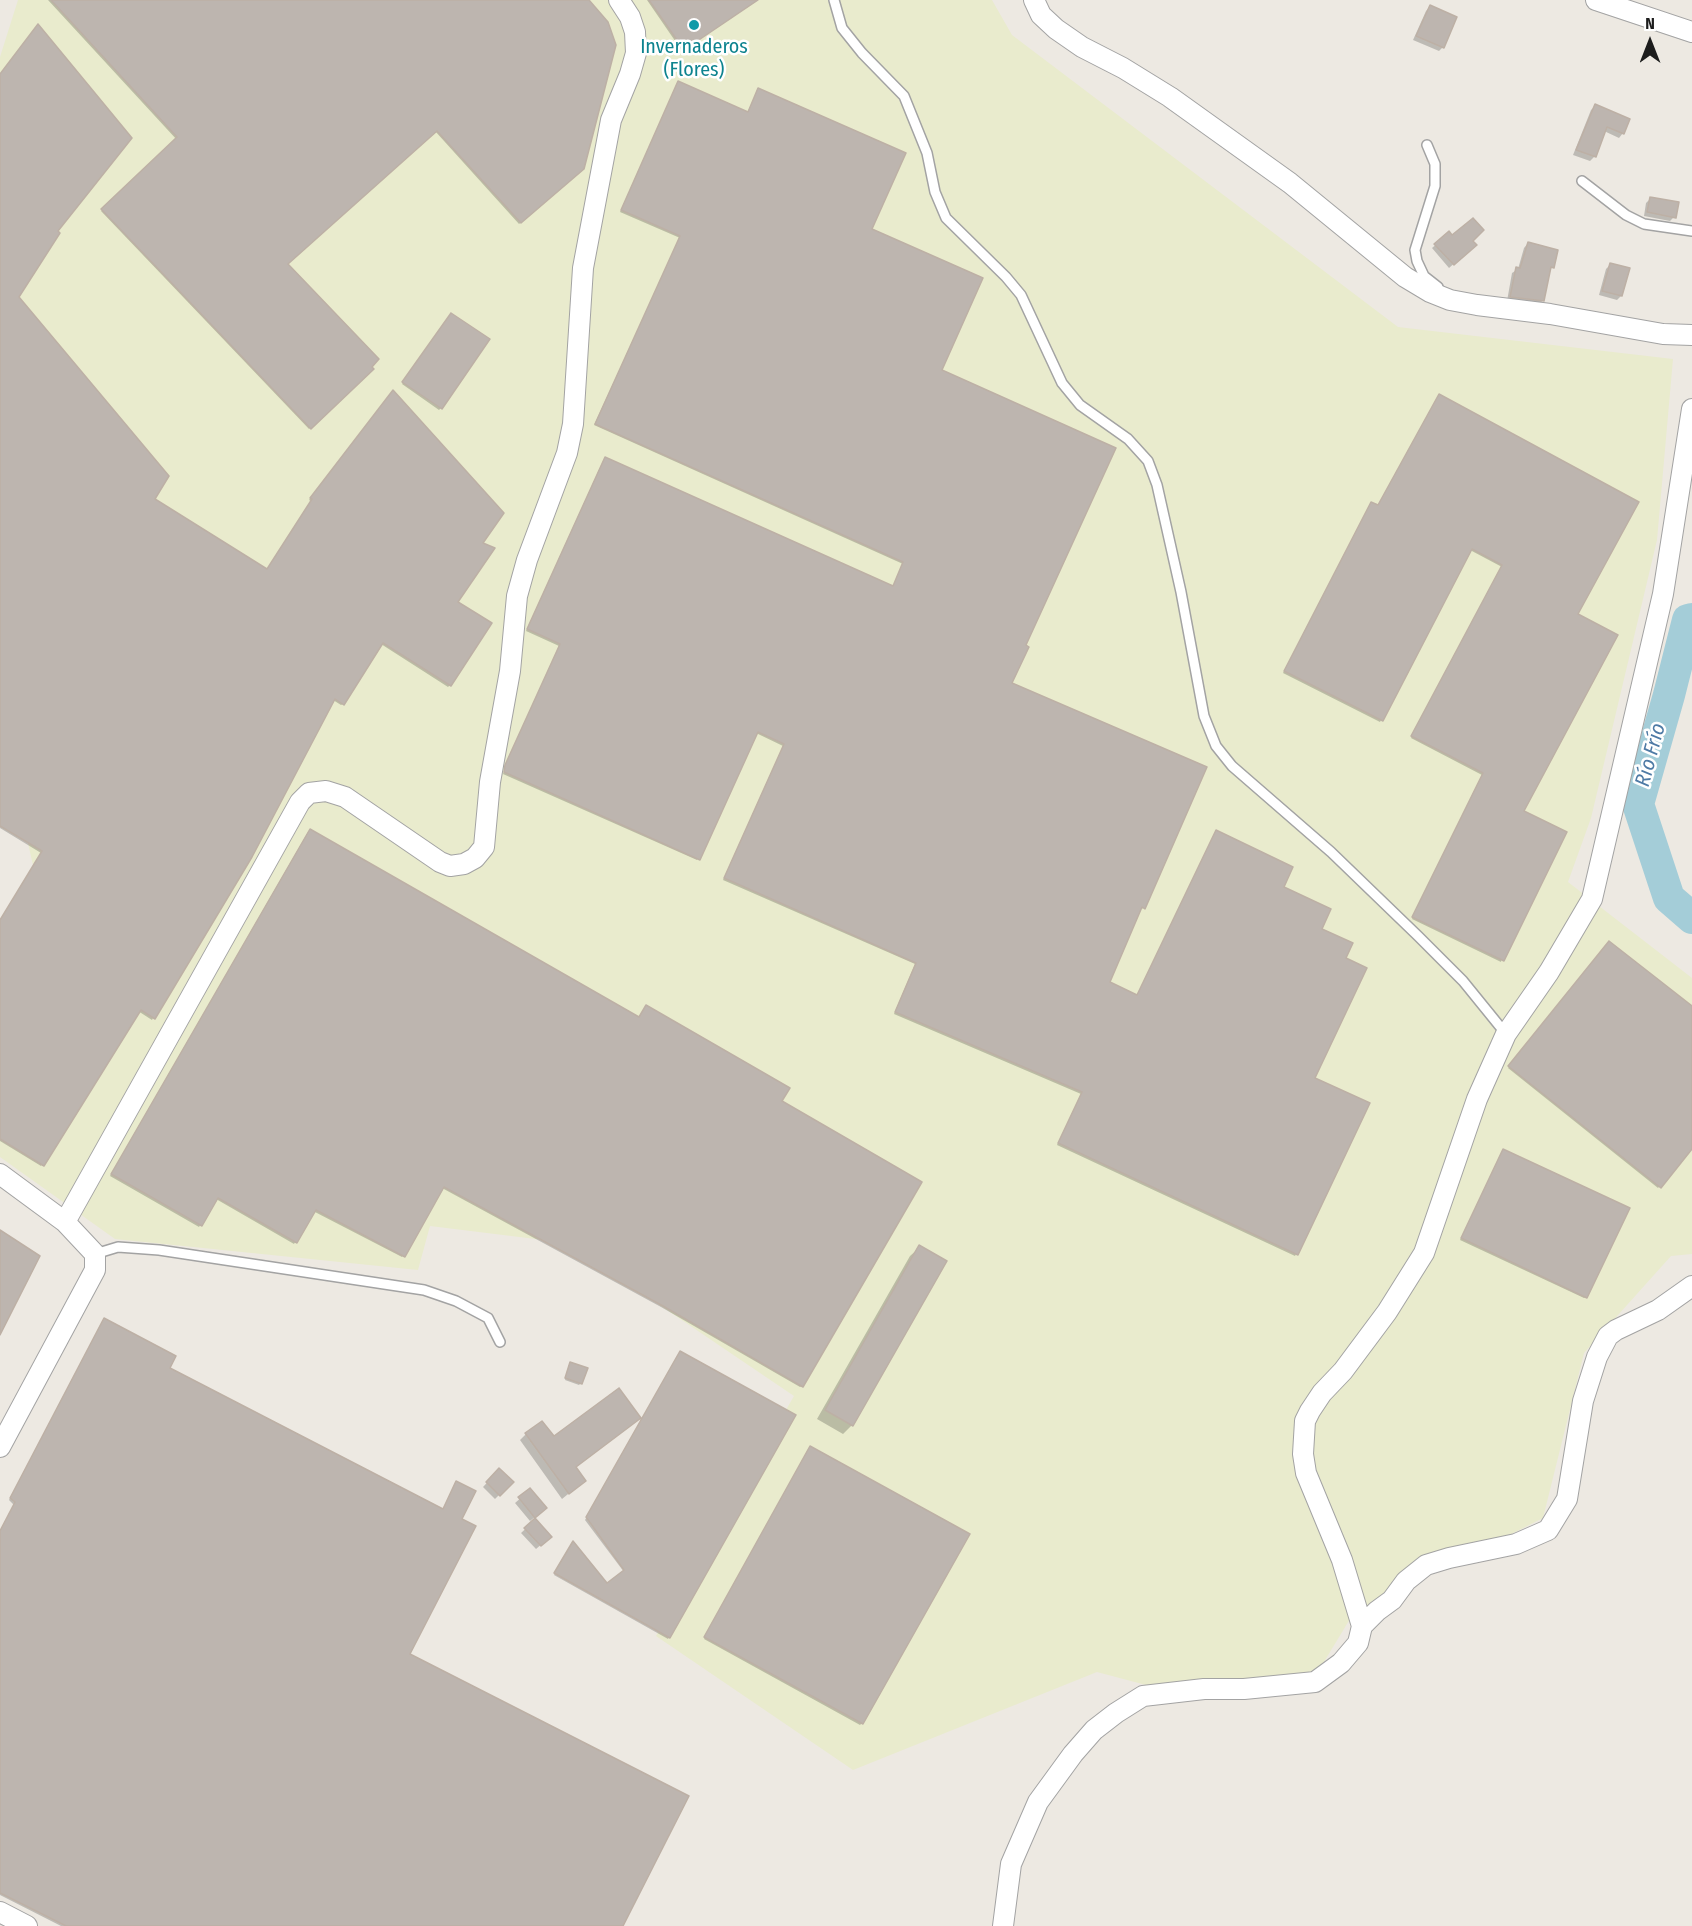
<!DOCTYPE html>
<html>
<head>
<meta charset="utf-8">
<style>
	body { margin:0 }
	#map { position:relative; width:1692px; height:1926px; overflow:hidden; background:#ede9e2; font-family:"Fira Sans Condensed",sans-serif }
	canvas { display:block }
	.north { position:absolute; left:1620px; top:12px; width:60px; height:60px; -webkit-text-stroke:4px #fff; paint-order:stroke; rotate:0deg; font-size:16px; font-weight:700; line-height:24px; text-align:center; color:#1c1c1c }
	.north::after { content:''; display:block; margin:auto; width:21px; height:27px; background:#1c1c1c; clip-path:polygon(50% 0,100% 100%,50% 72%,0 100%) }
</style>
</head>
<body>
<div id="map">
<canvas width="1692" height="1926"></canvas>
<div class="north">N</div>
</div>
<script>
const context = document.querySelector('canvas').getContext('2d');
context.lineJoin = 'round';
function fill(path, color) { context.fillStyle = color; context.fill(path, 'evenodd'); }
const poly = rows => new Path2D(rows.map(r => 'M' + r).join(''));
function strokePath(path, color, width, dash) { context.strokeStyle = color; context.lineWidth = width; context.lineCap = dash ? 'butt' : 'round'; context.setLineDash(dash || []); context.stroke(path); }
function write(font, color, halo, rows, align = 'center') {
  context.font = font + ' "Fira Sans Condensed",sans-serif'; context.lineWidth = 5; context.setLineDash([]); context.textBaseline = 'middle'; context.strokeStyle = halo; context.fillStyle = color; for (const [text, x, y, turn = 0] of rows) {
    context.save(); context.translate(x, y); context.rotate((+turn || 0) * Math.PI / 180); context.textAlign = isNaN(turn) ? turn : align; if (halo) context.strokeText(text, 0, 0); context.fillText(text, 0, 0); context.restore();
  }
}
const farmland = poly([
	[18,0,992,0,1012,35,1398,327,1673,359,1657,540,1591,818,1568,882,1692,978,1692,1254,1671,1256,1584,1353,1543,1518,1353,1614,1313,1680,1161,1689,1097,1672,853,1770,656,1636,794,1396,568,1243,430,1226,418,1270,115,1239,0,1157,0,921,39,892,21,812,0,799,0,57]
]);
const shadow = poly([
	[48,0,587,0,580,170,519,224,435,131,286,264,372,369,309,429,101,211,177,140],
	[647,0,757,0,682,51],
	[1430,7,1443,47,1439,51,1413,40,1426,11],
	[0,76,56,231,17,297,153,499,267,570,311,501,309,500,392,392,480,543,456,602,450,685,448,687,381,644,343,704,341,705,333,700,251,857,153,1018,152,1020,138,1011,41,1166,0,1141,0,921,41,853,0,828],
	[677,84,747,113,757,92,870,230,940,371,1024,646,1010,684,1144,908,1140,909,1108,982,1137,996,1282,887,1344,959,1313,1078,1368,1104,1295,1256,1057,1145,1081,1094,894,1014,915,964,723,880,783,746,756,733,697,860,503,774,559,646,526,631,603,461,892,588,903,564,594,425,680,238,620,212],
	[1595,106,1623,133,1619,138,1604,131,1595,156,1590,161,1573,155,1591,110],
	[1651,198,1674,217,1670,221,1644,216,1646,203],
	[1449,233,1452,237,1471,241,1475,245,1449,268,1432,248],
	[1528,243,1552,267,1549,270,1543,300,1539,305,1507,301,1512,273,1518,269,1524,248],
	[1610,265,1621,296,1617,300,1599,295,1606,269],
	[450,316,441,408,439,410,402,384],
	[1438,397,1576,614,1522,811,1501,962,1412,919,1482,775,1411,738,1502,567,1470,550,1380,722,1283,673,1370,506,1378,507],
	[308,832,780,1102,802,1386,800,1387,661,1307,442,1188,402,1257,313,1211,294,1244,216,1199,199,1227,110,1176],
	[1610,943,1692,1008,1692,1147,1658,1188,1508,1068],
	[1502,1153,1586,1297,1584,1298,1460,1240],
	[920,1247,852,1425,843,1434,817,1419,910,1256],
	[102,1322,168,1368,442,1510,455,1485,460,1520,408,1655,621,1926,61,1926,0,1895,0,1532,14,1505,9,1500],
	[679,1354,669,1637,668,1639,554,1575,571,1544,607,1585,624,1572,585,1520],
	[569,1365,581,1383,579,1385,565,1380],
	[639,1418,575,1468,584,1481,562,1499,520,1440,526,1434,553,1439],
	[809,1449,862,1723,860,1725,704,1639],
	[499,1470,512,1482,495,1499,483,1487],
	[530,1490,541,1512,530,1521,515,1503],
	[535,1520,550,1537,536,1549,521,1533]
]);
const river = poly([
	[1692,619,1688,620,1669,695,1638,804,1669,898,1692,918]
]);
const building = poly([
	[51,0,589,0,608,22,616,45,584,169,521,223,437,131,288,264,379,359,372,367,374,369,311,429,101,209,177,137,51,0],
	[649,0,758,0,684,50,649,0],
	[1430,5,1457,17,1444,48,1416,36,1430,5],
	[38,24,132,138,58,231,60,233,19,297,169,476,155,499,267,569,312,499,310,498,393,390,504,513,483,543,495,548,458,602,492,623,451,686,383,643,344,705,335,699,252,857,155,1019,141,1010,44,1166,0,1139,0,920,42,851,0,826,0,74,38,24],
	[678,81,748,112,758,88,906,153,872,229,983,278,942,370,1116,448,1026,645,1029,647,1012,683,1207,767,1145,909,1142,907,1110,982,1137,995,1216,830,1293,867,1284,887,1331,909,1322,929,1353,943,1346,958,1367,968,1315,1078,1370,1103,1298,1255,1058,1143,1082,1092,895,1012,916,963,724,878,784,744,758,732,700,860,504,772,505,765,560,644,527,629,605,457,893,586,903,562,595,424,680,236,621,210,678,81],
	[1595,104,1630,119,1624,134,1607,127,1596,157,1576,150,1595,104],
	[1650,197,1679,202,1676,218,1647,212,1650,197],
	[1473,218,1484,230,1473,241,1477,245,1454,265,1434,244,1449,231,1452,235,1473,218],
	[1528,242,1558,250,1554,268,1551,267,1544,301,1510,297,1516,267,1520,268,1528,242],
	[1610,263,1630,268,1622,296,1602,291,1610,263],
	[451,313,490,339,442,409,402,382,451,313],
	[1439,394,1639,502,1578,614,1618,635,1524,811,1567,832,1504,961,1412,917,1483,773,1411,736,1502,565,1472,549,1383,721,1284,671,1371,502,1378,505,1439,394],
	[310,829,639,1017,646,1005,790,1088,782,1101,922,1182,803,1387,663,1306,444,1187,405,1257,316,1210,297,1243,218,1198,202,1226,111,1174,310,829],
	[1609,941,1692,1006,1692,1149,1661,1188,1508,1066,1609,941],
	[1503,1149,1630,1208,1587,1298,1461,1238,1503,1149],
	[0,1230,40,1256,0,1335,0,1230],
	[919,1245,947,1261,853,1426,825,1410,919,1245],
	[104,1318,176,1356,170,1368,443,1509,456,1481,476,1491,462,1519,476,1526,410,1654,689,1796,623,1926,66,1926,0,1893,0,1531,15,1502,10,1498,104,1318],
	[680,1351,796,1415,670,1638,554,1573,573,1541,607,1583,624,1570,586,1517,680,1351],
	[570,1362,588,1368,582,1384,565,1378,570,1362],
	[619,1388,641,1418,576,1467,586,1481,569,1494,525,1433,542,1421,554,1436,619,1388],
	[810,1446,970,1534,863,1724,704,1637,810,1446],
	[499,1468,514,1482,500,1496,486,1482,499,1468],
	[530,1488,547,1508,535,1518,518,1497,530,1488],
	[535,1518,552,1537,541,1546,524,1528,535,1518]
]);
const lane = poly([
	[834,0,842,28,862,53,904,96,927,153,935,192,946,218,1006,277,1021,295,1062,383,1080,405,1128,439,1148,461,1157,485,1181,592,1204,716,1216,746,1232,766,1331,852,1418,936,1463,981,1506,1034],
	[1427,145,1435,164,1435,186,1415,250,1417,261,1424,276,1438,287],
	[1582,181,1626,215,1644,224,1692,231],
	[95,1254,118,1247,159,1250,424,1290,456,1301,488,1318,500,1342]
]);
const street = poly([
	[1034,0,1041,15,1056,29,1082,47,1123,68,1170,97,1290,183,1405,277,1430,292,1450,300,1477,305,1550,314,1663,334,1692,335],
	[1596,0,1692,32],
	[0,1174,65,1222,95,1254,95,1270,0,1447],
	[65,1222,300,802,309,793,326,791,345,797,440,862,450,866,464,864,475,858,484,847,490,782,510,671,517,596,527,560,567,453,573,424,583,268,611,120,630,74,636,53,635,32,630,17,619,0],
	[1362,1626,1377,1611,1392,1600,1406,1581,1426,1565,1449,1558,1516,1544,1548,1530,1567,1499,1583,1401,1597,1357,1608,1336,1616,1330,1658,1310,1692,1286],
	[0,1912,27,1926],
	[1003,1926,1011,1864,1038,1802,1073,1754,1094,1730,1116,1713,1143,1696,1204,1689,1244,1689,1315,1682,1341,1663,1358,1643,1362,1626,1342,1560,1306,1473,1303,1454,1305,1421,1310,1411,1322,1393,1343,1371,1387,1312,1424,1253,1477,1099,1506,1034,1549,972,1592,899,1663,594,1692,409]
]);
const markers = [
	[694,25,6,"#0f9aa8"]
];
const cultureNames = [
	["Invernaderos",694,47],
	["(Flores)",694,70]
];
const waterNames = [
	["Río Frío",1651,755,-75]
];
fill(farmland, '#e9ebcd');
fill(shadow, '#0003');
strokePath(river, '#a4cdd8', 32);
fill(building, '#bdb5af');
strokePath(building, '#bdb0a5', 1.5);
strokePath(lane, '#a3a3a3', 12);
strokePath(street, '#a3a3a3', 22);
strokePath(lane, '#fff', 9);
strokePath(street, '#fff', 20);
for (const [x, y, r, color] of markers) { const dot = new Path2D(); dot.arc(x, y, r, 0, 2 * Math.PI); context.fillStyle = color; context.fill(dot); strokePath(dot, '#fff', 2); }
write('20px', '#0d838f', '#fff', cultureNames);
write('italic 21px', '#4e7aa5', '#fff', waterNames);
</script>
</body>
</html>
